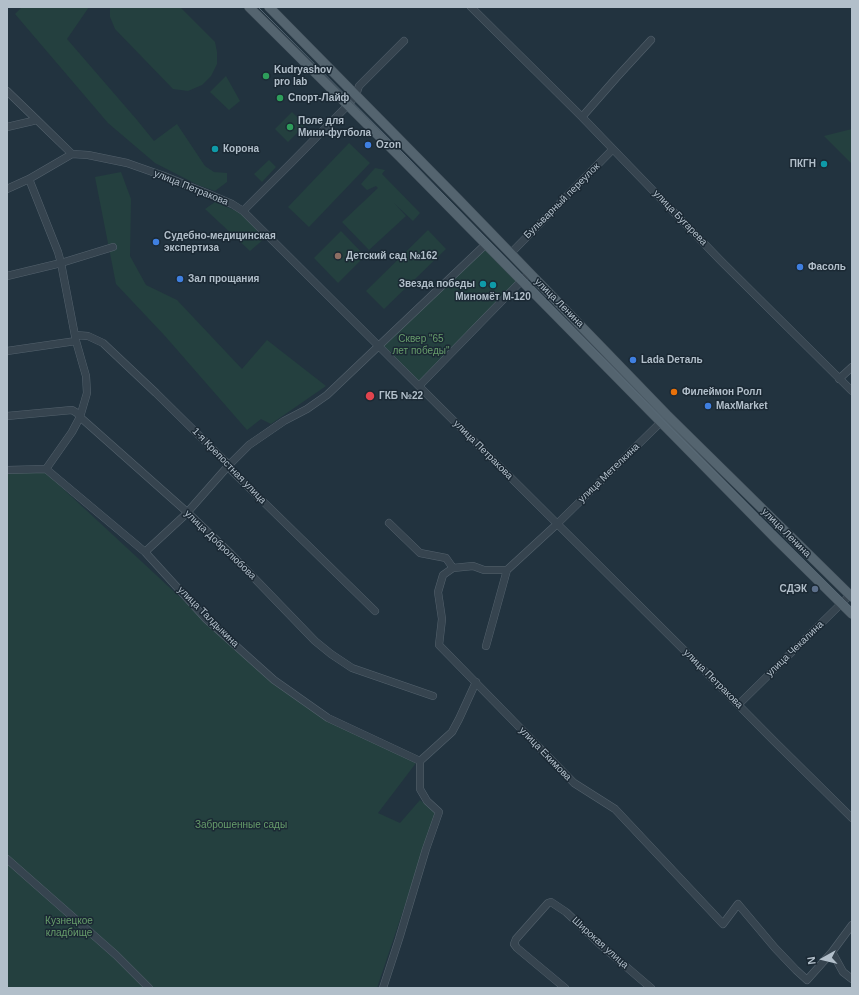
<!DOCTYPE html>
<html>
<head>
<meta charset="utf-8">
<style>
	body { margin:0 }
	#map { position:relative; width:859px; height:995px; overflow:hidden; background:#22333f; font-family:Helvetica,sans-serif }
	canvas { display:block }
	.frame { position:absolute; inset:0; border:8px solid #b2bfca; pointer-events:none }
	.north { position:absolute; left:803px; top:939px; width:40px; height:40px; -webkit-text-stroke:3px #1b2934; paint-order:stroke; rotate:262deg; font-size:11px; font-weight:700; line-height:16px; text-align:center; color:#b2bfca }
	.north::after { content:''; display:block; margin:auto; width:14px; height:18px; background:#b2bfca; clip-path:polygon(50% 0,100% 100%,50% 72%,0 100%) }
</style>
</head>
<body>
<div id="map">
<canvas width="859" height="995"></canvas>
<div class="frame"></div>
<div class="north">N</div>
</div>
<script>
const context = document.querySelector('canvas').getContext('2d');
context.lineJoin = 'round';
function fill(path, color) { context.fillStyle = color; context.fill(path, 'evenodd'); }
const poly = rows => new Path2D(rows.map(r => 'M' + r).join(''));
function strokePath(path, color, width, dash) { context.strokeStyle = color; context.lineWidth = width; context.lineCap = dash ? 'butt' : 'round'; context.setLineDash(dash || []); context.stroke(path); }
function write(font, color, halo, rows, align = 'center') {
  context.font = font + ' Helvetica,sans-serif'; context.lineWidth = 3; context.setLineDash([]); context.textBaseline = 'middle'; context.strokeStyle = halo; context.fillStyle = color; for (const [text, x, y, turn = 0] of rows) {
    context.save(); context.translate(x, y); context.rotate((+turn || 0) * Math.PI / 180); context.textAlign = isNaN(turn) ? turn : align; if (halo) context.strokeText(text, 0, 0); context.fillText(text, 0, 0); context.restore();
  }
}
const green = poly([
	[22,7,89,7,67,39,137,120,154,141,177,124,205,166,214,172,227,173,227,182,215,191,198,185,155,163,108,123,15,14],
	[110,7,180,7,215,42,217,52,217,64,211,76,202,85,188,91,173,89,115,29,110,17],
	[226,76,240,101,229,110,210,92],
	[292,112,305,125,288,142,275,129],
	[852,129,852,164,824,136],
	[349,143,370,163,309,227,288,207],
	[269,160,276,167,262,182,254,174],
	[375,168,385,170,382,174,420,213,413,221,394,203,406,216,369,250,342,222,378,188,376,186,367,190,361,184],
	[121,172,131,199,130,256,146,285,177,300,242,369,267,340,326,386,271,424,261,419,247,430,165,336,116,284,95,177],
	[215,202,241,213,265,238,250,251,205,209],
	[428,230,446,249,384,309,366,291],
	[341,231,365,256,338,283,314,258],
	[484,248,519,284,420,382,383,345],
	[44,471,266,677,335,723,416,763,378,813,400,823,420,800,436,813,377,988,7,988,7,472]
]);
const minor = poly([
	[471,7,582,117],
	[651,40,617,77,582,117,721,261,852,391],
	[7,91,37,120,72,154],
	[7,127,37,120],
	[72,154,88,155,127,163,164,176,206,193,232,204,243,211,687,653,774,741,852,818],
	[29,179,58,252,61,263,76,341,86,376,87,393,80,417,72,432,46,469],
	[7,189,29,179,72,154],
	[243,211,292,162,348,105,356,95,359,86,404,41],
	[511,253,613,149],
	[7,276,61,263,113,247],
	[75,335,88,336,103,343,156,393,229,465,232,471,375,611],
	[7,351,76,341],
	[839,379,852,367],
	[419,386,529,273],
	[7,416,72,410,77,413,80,417,187,512,231,554,315,641,331,654,352,668,433,696],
	[661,422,557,524,507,570,484,570,473,566,453,568,443,575,438,592,442,619,439,645,574,783,615,809,723,924,738,904,775,948,796,970,807,980,832,952,852,925],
	[7,470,46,469,145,552,206,619,274,680,328,718,420,761],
	[389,523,420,553,446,558,453,568],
	[145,552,185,515,229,465,249,445,284,421,307,409,327,395,486,244],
	[486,646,507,570],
	[739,704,852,593],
	[420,761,452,732,459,719,476,682],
	[7,859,116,955,149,988],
	[832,952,843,972,852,979],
	[383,988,399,939,426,849,439,812,427,801,420,789,420,761],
	[565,988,517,948,514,944,516,939,548,903,551,902,566,912,602,946,651,988]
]);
const major = poly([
	[249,7,400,157,777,540,852,614],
	[269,7,458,199,667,415,852,597]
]);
const tram = poly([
	[258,7,405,155,676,433,852,608]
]);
const markers = [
	[266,76,4,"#2e9e5b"],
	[280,98,4,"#2e9e5b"],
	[290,127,4,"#2e9e5b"],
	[368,145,4,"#3f7fe0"],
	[215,149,4,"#0f9aa8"],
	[824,164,4,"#0f9aa8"],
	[156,242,4,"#3f7fe0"],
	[338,256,4,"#8d6e63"],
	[800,267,4,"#3f7fe0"],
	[180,279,4,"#3f7fe0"],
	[483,284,4,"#0f9aa8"],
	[493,285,4,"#0f9aa8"],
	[633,360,4,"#3f7fe0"],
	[674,392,4,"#e8710a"],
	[370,396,5,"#e0444e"],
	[708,406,4,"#3f7fe0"],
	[815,589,4,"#5c6f8a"]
];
const poiNames = [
	["Kudryashov",274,70],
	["pro lab",274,82],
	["Спорт-Лайф",288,98],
	["Поле для",298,121],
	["Мини-футбола",298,133],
	["Ozon",376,145],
	["Корона",223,149],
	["ПКГН",816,164,"right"],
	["Судебно-медицинская",164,236],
	["экспертиза",164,248],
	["Детский сад №162",346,256],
	["Фасоль",808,267],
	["Зал прощания",188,279],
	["Звезда победы",475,284,"right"],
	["Миномёт М-120",493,297,"center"],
	["Lada Dеталь",641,360],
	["Филеймон Ролл",682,392],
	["ГКБ №22",379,396],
	["MaxMarket",716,406],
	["СДЭК",807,589,"right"]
];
const streetNames = [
	["улица Петракова",191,188,22],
	["Бульварный переулок",562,201,-45],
	["улица Бугарева",680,218,46],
	["улица Ленина",559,303,45],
	["улица Петракова",483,450,45],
	["1-я Крепостная улица",229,466,46],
	["улица Метелкина",609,473,-44],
	["улица Ленина",786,533,45],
	["улица Добролюбова",220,545,44],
	["улица Талдыкина",208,617,45],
	["улица Чекалина",795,649,-44],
	["улица Петракова",713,679,45],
	["улица Екимова",545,754,46],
	["Широкая улица",600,943,42]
];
const parkNames = [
	["Сквер \"65",421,339],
	["лет победы\"",421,351],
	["Заброшенные сады",241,825],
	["Кузнецкое",69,921],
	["кладбище",69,933]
];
fill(green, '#24403f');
strokePath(minor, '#54626d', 8);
strokePath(major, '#42505b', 10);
strokePath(minor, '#36444f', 7);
strokePath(major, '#54646f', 9);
strokePath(tram, '#586976', 1);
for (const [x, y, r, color] of markers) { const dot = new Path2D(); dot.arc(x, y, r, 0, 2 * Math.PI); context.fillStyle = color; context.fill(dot); strokePath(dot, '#1b2934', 1.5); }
write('bold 10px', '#b2bfca', '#1b2934', poiNames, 'left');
write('10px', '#b2bfca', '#1b2934', streetNames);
write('10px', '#679d6b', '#1b2934', parkNames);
</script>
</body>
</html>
